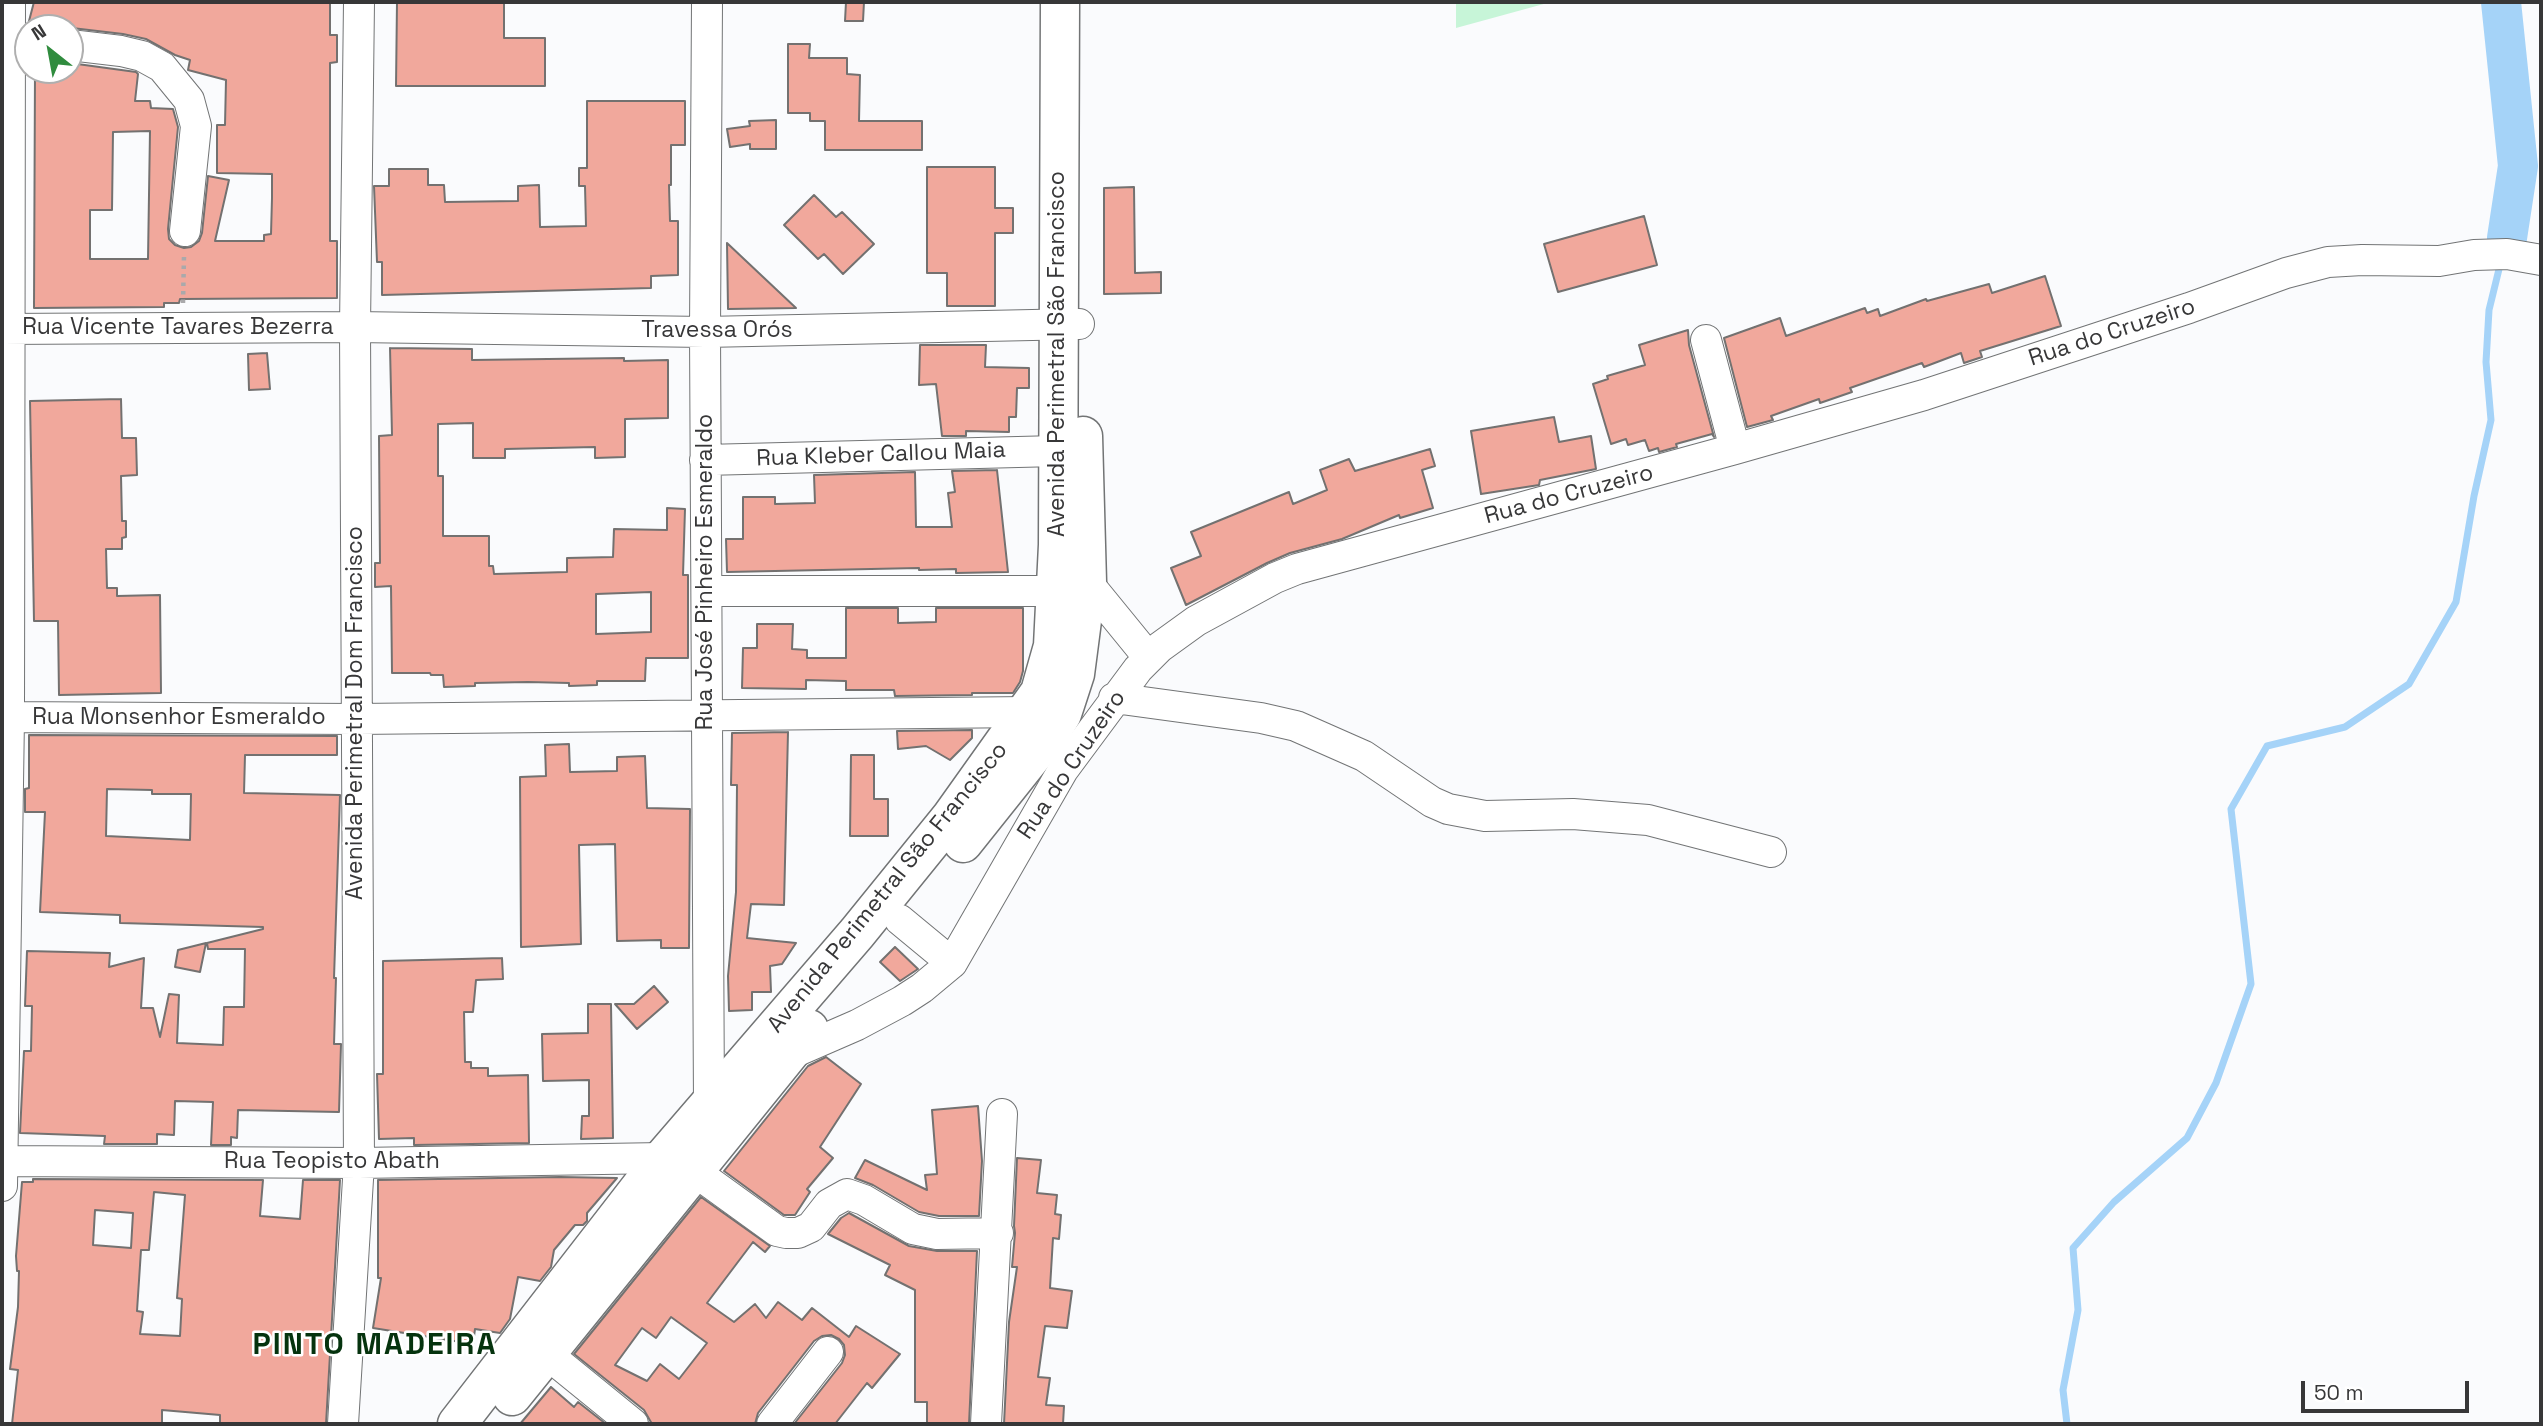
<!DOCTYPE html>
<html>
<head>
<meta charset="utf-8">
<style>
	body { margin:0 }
	#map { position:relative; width:2543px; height:1426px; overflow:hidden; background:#fafbfd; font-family:"Space Grotesk",sans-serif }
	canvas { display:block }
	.frame { position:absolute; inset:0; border:4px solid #373738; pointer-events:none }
	.north { position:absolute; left:14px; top:14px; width:70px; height:70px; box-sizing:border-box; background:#fff; border:2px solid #afafaf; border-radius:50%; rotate:329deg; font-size:19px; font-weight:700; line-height:28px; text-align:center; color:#373738 }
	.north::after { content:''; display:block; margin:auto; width:24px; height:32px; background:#308c3e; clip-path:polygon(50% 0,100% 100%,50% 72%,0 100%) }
	.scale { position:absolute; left:2301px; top:1381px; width:168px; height:32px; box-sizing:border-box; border:4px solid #373738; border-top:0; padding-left:9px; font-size:21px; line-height:24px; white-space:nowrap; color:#373738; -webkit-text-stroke:5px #fff; paint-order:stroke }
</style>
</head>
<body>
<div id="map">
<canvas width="2543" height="1426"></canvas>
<div class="frame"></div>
<div class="north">N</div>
<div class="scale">50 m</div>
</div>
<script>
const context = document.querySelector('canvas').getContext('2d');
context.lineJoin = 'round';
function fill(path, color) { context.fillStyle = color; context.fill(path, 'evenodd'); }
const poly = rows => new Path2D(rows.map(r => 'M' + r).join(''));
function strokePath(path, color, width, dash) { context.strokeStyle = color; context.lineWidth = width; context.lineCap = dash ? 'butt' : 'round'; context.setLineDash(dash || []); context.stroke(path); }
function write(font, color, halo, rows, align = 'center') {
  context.font = font + ' "Space Grotesk",sans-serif'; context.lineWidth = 5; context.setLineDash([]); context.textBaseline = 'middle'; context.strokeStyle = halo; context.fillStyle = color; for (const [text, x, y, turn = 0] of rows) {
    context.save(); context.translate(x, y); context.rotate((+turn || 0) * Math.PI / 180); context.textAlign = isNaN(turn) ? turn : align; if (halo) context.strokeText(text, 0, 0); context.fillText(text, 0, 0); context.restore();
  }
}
const green = poly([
	[1456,2,1551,2,1456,28]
]);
const stream = poly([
	[2067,1424,2063,1390,2078,1310,2073,1248,2114,1202,2187,1138,2216,1083,2251,984,2231,809,2267,746,2345,727,2409,684,2456,602,2474,496,2491,420,2486,362,2489,310,2501,261]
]);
const river = poly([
	[2501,2,2518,166,2507,238]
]);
const building = poly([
	[34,2,330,2,330,35,337,35,337,62,330,63,330,241,337,241,337,298,180,299,179,303,164,303,164,307,34,308,35,70,70,70,70,63,136,72,138,74,135,101,150,101,151,108,173,109,178,127,168,229,169,239,175,245,184,248,191,247,199,241,202,233,208,176,229,180,215,241,264,241,264,235,271,234,272,198,272,174,217,173,217,125,225,125,226,80,188,70,190,60,175,55,146,39,123,34,72,28,54,28,29,21,34,2],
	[150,131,148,259,90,259,90,210,112,210,113,132,150,131],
	[397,2,504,2,504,38,545,38,545,86,396,86,397,2],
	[846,2,864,2,863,21,845,21,846,2],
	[788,44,810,44,809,58,847,58,847,74,860,75,859,121,922,121,922,150,825,150,825,121,810,121,810,113,788,113,788,44],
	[587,101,685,101,685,145,671,145,671,185,669,185,670,221,678,221,678,275,651,276,651,288,382,295,382,262,377,262,374,186,389,186,389,169,428,169,428,185,444,185,445,202,518,201,518,186,539,185,540,227,586,226,585,186,579,186,579,168,587,168,587,101],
	[776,120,776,149,750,149,750,144,730,147,727,129,750,126,749,121,776,120],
	[927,167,995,167,995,208,1013,208,1013,233,995,233,995,306,947,306,947,273,927,273,927,167],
	[1134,187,1135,273,1161,272,1161,293,1104,294,1104,188,1134,187],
	[814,195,836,217,842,212,874,244,843,274,824,254,818,259,784,225,814,195],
	[1644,216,1657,265,1558,292,1544,244,1644,216],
	[727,243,796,308,728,309,727,243],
	[2045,276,2061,326,1980,351,1982,357,1964,363,1961,353,1924,367,1922,363,1850,388,1852,392,1820,403,1819,399,1771,416,1773,420,1747,427,1724,338,1780,318,1786,336,1865,308,1867,313,1878,309,1880,316,1926,299,1927,301,1989,284,1992,293,2045,276],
	[1688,330,1689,345,1714,437,1712,434,1676,444,1677,447,1659,452,1658,448,1649,451,1645,440,1628,445,1626,439,1611,444,1593,384,1608,379,1607,376,1645,365,1639,345,1688,330],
	[920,345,986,345,985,367,1029,368,1029,388,1017,388,1016,417,1009,417,1009,432,966,431,966,436,942,436,936,384,919,385,920,345],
	[390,348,472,349,472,360,624,358,624,361,668,360,668,418,625,419,625,457,595,458,595,447,505,449,505,458,473,458,473,423,438,424,438,476,443,476,443,536,489,536,489,566,493,566,494,574,567,572,567,558,613,557,614,529,667,530,667,508,685,509,683,575,688,575,688,658,646,658,645,681,597,681,597,685,569,686,569,683,528,682,475,683,475,686,444,687,443,675,431,675,430,673,392,673,391,586,375,587,375,563,380,563,379,436,392,435,390,348],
	[651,592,651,632,596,634,596,594,651,592],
	[267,353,270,389,249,390,248,354,267,353],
	[121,399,122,438,136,438,137,475,121,476,122,521,126,521,126,537,122,538,122,549,106,549,107,588,117,588,117,596,160,595,161,693,59,695,58,621,34,621,30,401,121,399],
	[1554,417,1559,442,1591,436,1596,469,1540,480,1539,485,1481,494,1471,431,1554,417],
	[1430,449,1435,466,1422,470,1433,508,1400,518,1399,515,1342,539,1290,553,1267,563,1186,605,1171,568,1201,556,1191,532,1289,492,1293,504,1327,490,1320,470,1349,459,1355,471,1430,449],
	[997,470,1008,572,956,573,956,569,919,570,919,568,727,572,726,539,743,539,743,497,775,497,775,504,815,503,814,475,915,472,916,527,952,527,948,493,955,492,952,471,997,470],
	[846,608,898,608,898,623,936,622,936,608,1023,608,1023,671,1020,682,1013,693,972,693,972,695,895,696,894,690,846,690,846,681,806,680,806,689,742,688,743,648,757,648,757,624,793,624,792,649,807,650,807,658,846,658,846,608],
	[972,730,972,738,950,760,926,746,898,749,897,731,972,730],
	[788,732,784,905,751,904,747,938,796,943,782,964,770,966,771,992,752,992,752,1010,729,1011,728,976,736,892,737,785,731,785,732,733,788,732],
	[29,735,337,736,337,755,245,755,244,793,340,795,334,978,336,978,334,1044,341,1044,339,1112,238,1110,237,1138,231,1137,231,1145,211,1145,213,1102,175,1101,174,1135,157,1134,157,1144,104,1144,105,1136,20,1133,24,1051,31,1051,32,1006,25,1006,27,951,110,953,109,967,144,958,141,1008,153,1008,160,1037,169,994,179,995,177,1043,223,1045,224,1007,244,1007,245,949,208,949,207,943,263,929,263,927,120,923,120,915,40,912,45,812,25,812,25,789,29,788,29,735],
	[107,789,152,790,152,794,191,794,190,840,106,836,107,789],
	[569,744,570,772,617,771,617,757,645,756,647,808,690,809,689,948,661,948,661,940,617,941,615,844,579,845,581,944,521,947,520,777,546,776,545,745,569,744],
	[851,755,874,755,874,799,888,799,888,836,850,836,851,755],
	[206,943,200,972,175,967,178,950,206,943],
	[895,947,918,969,900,981,880,962,895,947],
	[502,958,503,979,476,980,473,1012,464,1012,465,1062,471,1062,471,1068,488,1068,488,1076,528,1075,529,1143,414,1145,414,1138,379,1139,377,1074,383,1074,383,961,502,958],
	[654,986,668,1002,637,1029,615,1004,634,1004,654,986],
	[588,1004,611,1004,613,1138,581,1139,582,1116,589,1116,589,1080,543,1081,542,1034,588,1033,588,1004],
	[826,1057,861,1084,820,1147,833,1158,807,1189,810,1192,795,1215,784,1215,724,1171,808,1066,826,1057],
	[978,1106,982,1161,979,1216,939,1216,919,1212,873,1185,855,1178,865,1160,927,1190,925,1175,937,1174,932,1110,978,1106],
	[1017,1158,1041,1160,1037,1193,1057,1195,1055,1214,1061,1215,1059,1239,1053,1238,1050,1288,1072,1291,1067,1328,1045,1326,1038,1377,1050,1378,1046,1405,1064,1406,1063,1424,1004,1424,1009,1322,1017,1267,1012,1267,1015,1233,1014,1226,1017,1158],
	[560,1177,617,1178,587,1213,587,1221,583,1225,575,1225,554,1250,551,1267,540,1281,518,1277,510,1319,500,1333,475,1329,473,1344,373,1328,381,1278,378,1278,378,1180,560,1177],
	[33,1179,263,1180,260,1216,300,1219,303,1180,340,1180,326,1424,220,1424,220,1415,162,1410,162,1424,12,1424,18,1370,10,1369,18,1307,19,1271,17,1271,16,1256,22,1182,33,1182,33,1179],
	[154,1192,185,1195,177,1298,182,1299,180,1336,140,1334,143,1312,137,1311,141,1250,149,1250,154,1192],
	[95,1210,133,1213,131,1248,93,1245,95,1210],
	[701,1197,770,1246,765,1252,753,1242,707,1303,734,1322,755,1304,766,1318,778,1302,802,1320,812,1308,849,1337,856,1326,900,1354,872,1388,867,1383,835,1424,794,1424,842,1363,845,1355,844,1345,839,1339,831,1335,822,1336,814,1341,758,1413,755,1424,652,1424,644,1410,574,1354,701,1197],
	[671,1317,707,1343,679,1379,660,1364,647,1381,615,1365,642,1328,656,1338,671,1317],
	[849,1213,909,1246,937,1251,977,1251,969,1424,927,1424,927,1402,915,1402,915,1290,885,1275,890,1265,828,1234,841,1218,849,1213],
	[551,1387,574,1407,578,1402,606,1424,520,1424,551,1387]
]);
const path = poly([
	[183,303,184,256]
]);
const minor = poly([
	[707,2,705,332,709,1105,712,1114],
	[70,45,121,51,142,56,162,67,189,100,196,126,185,231],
	[2,329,355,327,705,332,1079,324],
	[1706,340,1735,449],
	[705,460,1057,451],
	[1087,582,1149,658],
	[707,591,1055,591],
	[1114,698,1261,718,1296,726,1364,756,1432,802,1448,809,1485,816,1573,814,1648,820,1771,852],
	[2,717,356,719,1028,712],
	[900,920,952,963],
	[788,1055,857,1025,902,1001,922,988,952,963,1063,770,1138,669,1160,647,1196,621,1275,578,1297,569,1735,449,1924,395,2189,308,2286,273,2328,262,2362,260,2439,261,2474,255,2507,254,2541,260],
	[2,1161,359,1163,663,1158],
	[694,1171,777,1231,786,1233,798,1233,811,1227,829,1204,847,1194,864,1200,913,1229,937,1234,998,1233],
	[2,1186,9,717,10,2],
	[547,1354,633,1424],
	[343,1424,359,1163,355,327,359,2],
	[772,1424,828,1352],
	[986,1424,1002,1114]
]);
const major = poly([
	[963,843,1050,734,1062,714,1075,674,1087,582,1083,436],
	[512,1396,809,1029],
	[457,1424,663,1158,857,933,951,817,1040,692,1053,646,1058,545,1060,2]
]);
const streetNames = [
	["Rua Vicente Tavares Bezerra",178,328],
	["Travessa Orós",717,331],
	["Rua do Cruzeiro",2112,333,-18],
	["Avenida Perimetral São Francisco",1058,354,-90],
	["Rua Kleber Callou Maia",881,455,-2],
	["Rua do Cruzeiro",1569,495,-15],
	["Rua José Pinheiro Esmeraldo",706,572,-90],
	["Avenida Perimetral Dom Francisco",356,713,-90],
	["Rua Monsenhor Esmeraldo",179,718],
	["Rua do Cruzeiro",1072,765,-56],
	["Avenida Perimetral São Francisco",888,888,-51],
	["Rua Teopisto Abath",332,1162]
];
const districtNames = [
	["PINTO MADEIRA",375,1346]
];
fill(green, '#c7f5d8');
strokePath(stream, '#a5d3f8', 7);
strokePath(river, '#a5d3f8', 40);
fill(building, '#f1a89c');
strokePath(building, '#737170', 2);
strokePath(minor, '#727475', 32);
strokePath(major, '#727475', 41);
strokePath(path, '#a9a9ab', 4.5, [3.5, 5]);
strokePath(minor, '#fff', 30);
strokePath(major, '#fff', 38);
write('23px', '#373738', '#fff', streetNames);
context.letterSpacing = '2px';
write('bold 30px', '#05330e', '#fff', districtNames);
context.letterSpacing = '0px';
</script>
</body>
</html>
